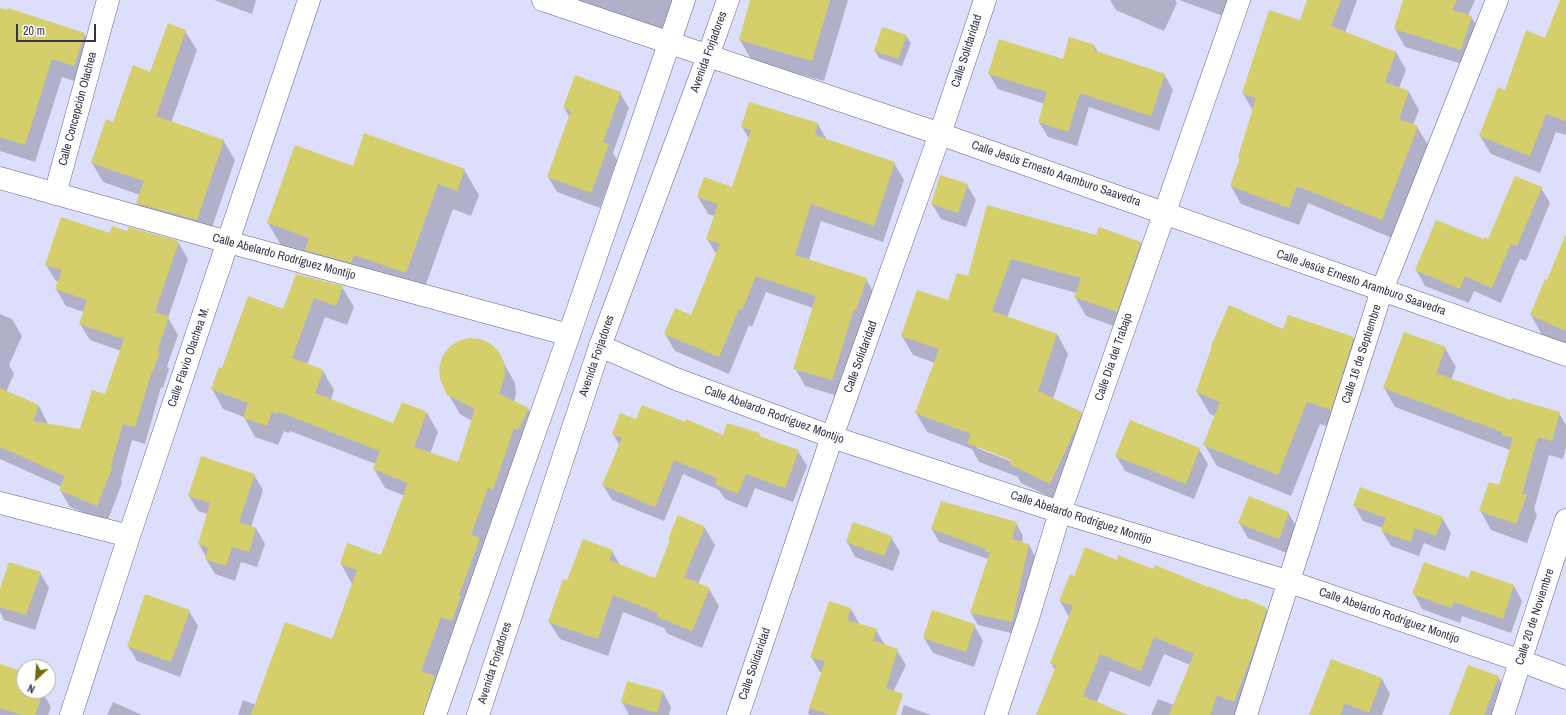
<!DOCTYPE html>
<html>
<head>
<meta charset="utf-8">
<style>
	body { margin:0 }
	#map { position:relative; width:1566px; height:715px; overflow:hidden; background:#ddddfc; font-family:"Archivo Narrow",sans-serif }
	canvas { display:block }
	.north { position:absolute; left:16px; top:659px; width:40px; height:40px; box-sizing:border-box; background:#fff; border:1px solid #aeaeb6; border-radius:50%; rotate:206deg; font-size:11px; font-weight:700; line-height:16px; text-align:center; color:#353448 }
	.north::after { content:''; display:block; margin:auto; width:14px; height:18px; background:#706b06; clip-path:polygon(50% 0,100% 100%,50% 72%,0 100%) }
	.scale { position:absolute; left:16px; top:24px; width:80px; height:18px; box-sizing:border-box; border:2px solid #353448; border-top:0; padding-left:5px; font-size:12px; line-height:14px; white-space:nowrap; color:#353448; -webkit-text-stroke:3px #fff; paint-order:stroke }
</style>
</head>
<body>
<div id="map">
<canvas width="1566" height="715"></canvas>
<div class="north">N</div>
<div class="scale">20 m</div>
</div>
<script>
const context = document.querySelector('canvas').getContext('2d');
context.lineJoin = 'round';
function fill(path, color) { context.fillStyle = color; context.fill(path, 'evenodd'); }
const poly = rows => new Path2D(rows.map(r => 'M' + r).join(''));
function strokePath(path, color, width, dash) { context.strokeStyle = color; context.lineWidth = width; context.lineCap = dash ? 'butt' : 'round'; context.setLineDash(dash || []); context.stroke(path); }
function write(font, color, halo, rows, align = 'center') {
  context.font = font + ' "Archivo Narrow",sans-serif'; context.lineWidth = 3; context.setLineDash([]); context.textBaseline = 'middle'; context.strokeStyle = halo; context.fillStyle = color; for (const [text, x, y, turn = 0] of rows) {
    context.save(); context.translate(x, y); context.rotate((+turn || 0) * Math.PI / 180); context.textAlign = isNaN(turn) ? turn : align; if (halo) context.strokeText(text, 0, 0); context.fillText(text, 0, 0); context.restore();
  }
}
const shadow = poly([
	[214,0,256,0,252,14],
	[576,0,681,0,672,35],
	[752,0,848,0,824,81,752,61,740,40],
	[1110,0,1175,0,1177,3,1164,31,1116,10],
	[1179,0,1248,0,1237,21],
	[1308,0,1357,0,1345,33,1396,52,1406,70,1399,88,1409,92,1419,110,1413,125,1417,127,1428,145,1392,238,1308,203,1299,225,1241,204,1231,186,1240,160,1239,157,1253,111,1243,93,1300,21],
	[1404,0,1475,0,1468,16,1471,17,1482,35,1472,67,1405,47,1395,29],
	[0,9,84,34,94,51,84,84,62,77,35,162,0,151],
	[185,31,197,50,171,123,223,140,235,160,208,239,148,223,137,203,140,195,103,182,92,163,114,123],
	[906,36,911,43,902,66,879,58,875,51],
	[1094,46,1098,52,1164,74,1173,90,1159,131,1089,107,1077,146,1048,137,1039,122,1045,104,998,89,989,74,1064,60],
	[1566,46,1566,135,1556,132,1540,173,1491,154,1480,136,1505,91],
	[620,93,629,108,613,153,617,160,600,208,557,192,548,177,570,118,564,108],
	[818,124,827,140,894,163,904,180,883,242,821,221,809,260,866,279,876,296,841,397,805,386,795,368,813,308,766,292,752,327,749,325,729,374,675,351,665,334,691,316,717,255,707,239,715,216,708,214,698,197,733,188,749,139,742,127],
	[464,170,479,195,471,216,453,209,421,298,283,249,268,223],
	[967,185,976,200,966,227,941,219,932,204],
	[1541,188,1550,203,1526,261,1520,259,1501,303,1474,291,1469,303,1425,286,1416,270,1436,221,1484,241,1489,240],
	[988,206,1097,236,1141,243,1152,262,1128,331,1086,316,1075,297,1077,293,1022,278,1007,318,1057,334,1068,354,1053,399,1081,413,1092,432,1061,502,1021,483,1018,477,979,462,972,449,927,432,916,413,935,363,913,355,902,336,948,302,968,278],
	[977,446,1016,461,1015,463,977,448],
	[127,233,178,242,188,259,168,318,178,335,167,366,169,369,163,388,161,387,145,444,132,440,121,480,122,483,107,522,70,507,60,490,62,487,0,459,0,314,12,319,22,336,9,365,14,374,6,392,39,406,48,424,81,430,106,395,121,351,90,340,80,324,84,312,66,306,56,289,59,282,56,281,46,265,110,235],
	[1566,241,1566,345,1542,335,1531,315],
	[297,275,342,287,354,307,347,325,325,317,307,365,323,371,334,390,331,400,394,425,427,413,438,432,430,454,458,463,472,421,460,414,448,394,498,353,515,383,516,394,514,402,528,409,539,428,440,715,238,715,243,700,256,705,333,640,352,584,341,564,382,556,405,496,385,488,374,469,376,464,290,431,289,433,284,431,278,445,255,437,244,417,223,409,212,389,219,368,223,369,283,310],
	[1284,330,1353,338,1366,360,1343,431,1320,424,1291,496,1217,466,1204,444,1215,416,1210,414,1197,392],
	[1404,333,1445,348,1456,367,1451,380,1512,402,1559,413,1566,425,1566,447,1563,459,1549,455,1534,509,1537,515,1527,543,1491,530,1480,510,1499,486,1510,450,1395,407,1384,388],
	[637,420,685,423,724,436,759,434,761,438,798,451,807,466,793,502,755,488,747,508,725,499,719,490,683,474,664,521,612,500,603,485,620,446,613,434],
	[1199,449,1208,464,1194,499,1125,471,1116,456],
	[254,475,263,490,251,527,256,528,265,544,257,567,241,562,235,581,215,574,206,559,206,557,199,544,208,514,198,511,189,496],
	[1354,505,1442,518,1451,533,1445,551,1424,543,1419,556,1391,546,1382,531,1383,528,1363,521],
	[1288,512,1297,528,1287,553,1248,538,1239,523],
	[1016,523,1023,536,1022,543,1029,545,1036,558,1019,635,978,625,971,613,988,559,939,542,932,529],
	[704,527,715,545,698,584,709,589,719,606,702,648,668,634,664,628,623,612,608,656,560,639,549,622,567,581,612,551,620,565,655,579,671,541,669,539],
	[891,537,900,552,893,571,855,557,847,542],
	[1117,561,1154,570,1266,609,1276,626,1245,715,1151,715,1158,699,1174,705,1190,665,1164,654,1150,687,1110,671,1097,702,1123,715,1037,715,1055,670,1051,663,1069,617,1060,601,1074,577],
	[40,573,49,588,35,630,4,620,0,612,0,592],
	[1469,579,1514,586,1522,601,1511,633,1462,616,1460,623,1422,609,1414,594],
	[851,609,860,625,876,630,885,645,897,650,906,665,882,715,810,715,808,713,822,672,820,672,811,656],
	[189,611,198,626,180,677,137,661,128,646],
	[974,625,983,641,974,667,933,653,924,638],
	[1332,660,1382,679,1390,694,1382,715,1310,715],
	[0,665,24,673,24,691,37,691,43,693,51,707,48,715,0,715],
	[1498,677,1507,692,1498,715,1454,715],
	[663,692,671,707,669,715,629,715,622,702],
	[113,702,142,715,107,715],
	[904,705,931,715,901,715]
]);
const building = poly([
	[750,0,830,0,812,61,739,40],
	[1307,0,1341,0,1331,26,1396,52,1385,82,1409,91,1399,119,1418,126,1382,220,1297,186,1289,208,1230,186,1240,158,1238,157,1256,98,1242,93,1269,10,1300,20],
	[1403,0,1457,0,1452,10,1472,16,1461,50,1394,29],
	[1560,0,1566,0,1566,121,1546,114,1530,156,1479,136,1498,87,1505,90,1526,30,1545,38],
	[0,8,7,10,8,8,85,33,74,66,52,59,25,145,0,137],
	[168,23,186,30,156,116,224,140,197,220,136,203,144,181,91,163,106,119,113,122,133,65,150,72],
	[882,27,907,35,898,59,874,51],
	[1069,37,1095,45,1093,50,1165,74,1151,116,1080,93,1068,132,1038,122,1047,92,988,74,999,39,1063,59],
	[575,75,621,92,603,142,609,144,591,193,547,177,571,111,563,108],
	[749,102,818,123,815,135,895,162,874,226,811,204,795,255,867,278,856,310,854,309,832,380,793,369,816,296,756,276,742,310,739,309,719,357,664,334,675,308,691,315,720,244,706,239,718,204,697,197,704,177,732,187,751,130,741,127],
	[364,133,465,169,457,191,438,184,406,273,354,255,351,263,305,250,309,238,267,223,295,145,353,166],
	[940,175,968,184,958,213,931,204],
	[1515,176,1542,187,1517,246,1511,244,1492,288,1465,276,1460,289,1415,270,1436,220,1484,239,1485,237,1488,239],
	[987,205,1096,235,1099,227,1141,242,1117,312,1074,297,1081,278,1011,259,992,311,1057,334,1038,391,1082,412,1075,430,1050,484,1009,464,1011,460,967,443,971,434,915,413,939,349,901,336,917,290,948,300,957,273,968,276],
	[61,217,110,233,112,226,127,231,128,227,179,241,155,312,169,317,157,351,160,352,153,371,152,371,135,427,123,424,111,465,113,466,97,506,59,490,65,476,0,447,0,388,39,405,33,421,80,429,92,390,105,394,124,339,79,324,87,300,55,289,62,270,45,265],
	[1565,236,1566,236,1566,331,1530,315,1545,279,1547,280],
	[296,274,343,286,336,306,314,298,292,358,324,370,315,393,393,423,402,402,427,412,414,447,458,462,475,409,447,395,440,379,439,368,442,357,449,347,458,341,469,338,481,339,491,344,499,352,504,362,505,374,499,394,529,408,518,430,514,428,493,490,488,488,471,535,480,538,459,595,461,595,452,621,441,617,421,671,435,676,423,715,251,715,285,622,332,639,357,570,340,564,347,543,381,555,408,483,373,469,380,451,279,412,278,414,272,412,267,426,243,418,248,403,211,389,219,367,222,368,248,296,283,309],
	[1229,305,1283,329,1288,315,1354,337,1331,410,1307,402,1278,475,1203,445,1220,402,1196,392,1212,346,1211,346],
	[1404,332,1446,347,1436,373,1511,400,1512,398,1560,412,1552,441,1538,437,1522,494,1527,495,1516,524,1479,511,1489,482,1499,485,1513,438,1502,435,1502,432,1383,388],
	[642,405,685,422,686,419,723,435,727,423,760,433,759,436,799,450,785,488,746,474,738,494,715,484,717,478,674,460,655,507,602,485,622,438,612,434,620,413,636,419],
	[1130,420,1200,448,1186,484,1115,456],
	[201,456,255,474,239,522,256,528,249,552,232,547,226,566,205,559,208,548,198,544,210,503,188,496],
	[1360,487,1443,517,1436,536,1415,528,1411,542,1381,531,1386,518,1353,506],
	[1249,496,1289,512,1279,539,1238,523],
	[941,501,1017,522,1012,539,1029,544,1012,622,970,613,990,552,985,551,986,549,931,529],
	[678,515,705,527,684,577,710,588,692,631,657,617,658,613,613,595,598,639,548,622,563,579,567,580,583,539,613,550,609,560,655,578,670,540,668,539],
	[853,522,892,536,884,556,846,542],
	[1085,547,1117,560,1118,555,1153,569,1155,565,1208,587,1208,586,1243,600,1244,598,1267,608,1253,652,1234,702,1217,695,1210,715,1169,715,1194,654,1154,637,1141,671,1100,654,1083,696,1128,715,1036,715,1056,666,1050,663,1073,606,1059,601,1070,574,1074,576],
	[9,562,41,572,26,615,0,607,0,589],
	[1424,562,1468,578,1471,570,1514,585,1503,619,1454,602,1451,608,1412,594],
	[145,594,190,610,171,662,127,646],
	[829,601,851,608,847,620,877,629,873,641,898,649,886,688,903,694,896,715,830,715,809,708,825,661,810,657],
	[932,610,975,624,966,652,923,638],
	[1331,659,1382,678,1369,713,1345,703,1340,715,1309,715],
	[0,664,24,672,24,691,43,692,35,715,22,715,0,708],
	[1468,665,1499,676,1484,715,1449,715],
	[627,681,663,691,657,713,621,702]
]);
const minor = poly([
	[0,178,228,242,569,335],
	[55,194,108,0],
	[600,346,676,379,832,437,1060,512,1290,582,1521,661,1566,678],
	[0,503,129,536],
	[71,715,129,536,309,0],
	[738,715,832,437,940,134,985,0],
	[996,715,1029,615,1060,512,1239,0],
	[1246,715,1382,290,1497,0],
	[1503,715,1566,520]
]);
const tertiary = poly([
	[543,0,940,134,1566,355]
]);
const secondary = poly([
	[435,715,569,335,684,0],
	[478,715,600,346,708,56,728,0]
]);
const streetNames = [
	["Calle Solidaridad",967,51,-72],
	["Avenida Forjadores",709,52,-70],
	["Calle Concepción Olachea",78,109,-75],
	["Calle Jesús Ernesto Aramburo Saavedra",1056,174,19],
	["Calle Abelardo Rodríguez Montijo",284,257,15],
	["Calle Jesús Ernesto Aramburo Saavedra",1361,283,19],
	["Calle 16 de Septiembre",1362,354,-72],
	["Avenida Forjadores",597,356,-71],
	["Calle Flavio Olachea M.",189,357,-71],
	["Calle Solidaridad",861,357,-70],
	["Calle Día del Trabajo",1114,357,-71],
	["Calle Abelardo Rodríguez Montijo",774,415,20],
	["Calle Abelardo Rodríguez Montijo",1081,518,18],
	["Calle Abelardo Rodríguez Montijo",1389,616,19],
	["Calle 20 de Noviembre",1535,617,-72],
	["Avenida Forjadores",495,663,-72],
	["Calle Solidaridad",755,664,-71]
];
fill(shadow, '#0003');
fill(building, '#d4cf6a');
strokePath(minor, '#63618e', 23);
strokePath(tertiary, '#63618e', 23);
strokePath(secondary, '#63618e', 23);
strokePath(minor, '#fff', 22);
strokePath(tertiary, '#fff', 22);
strokePath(secondary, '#fff', 22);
write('12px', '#353448', '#fff', streetNames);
</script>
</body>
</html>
